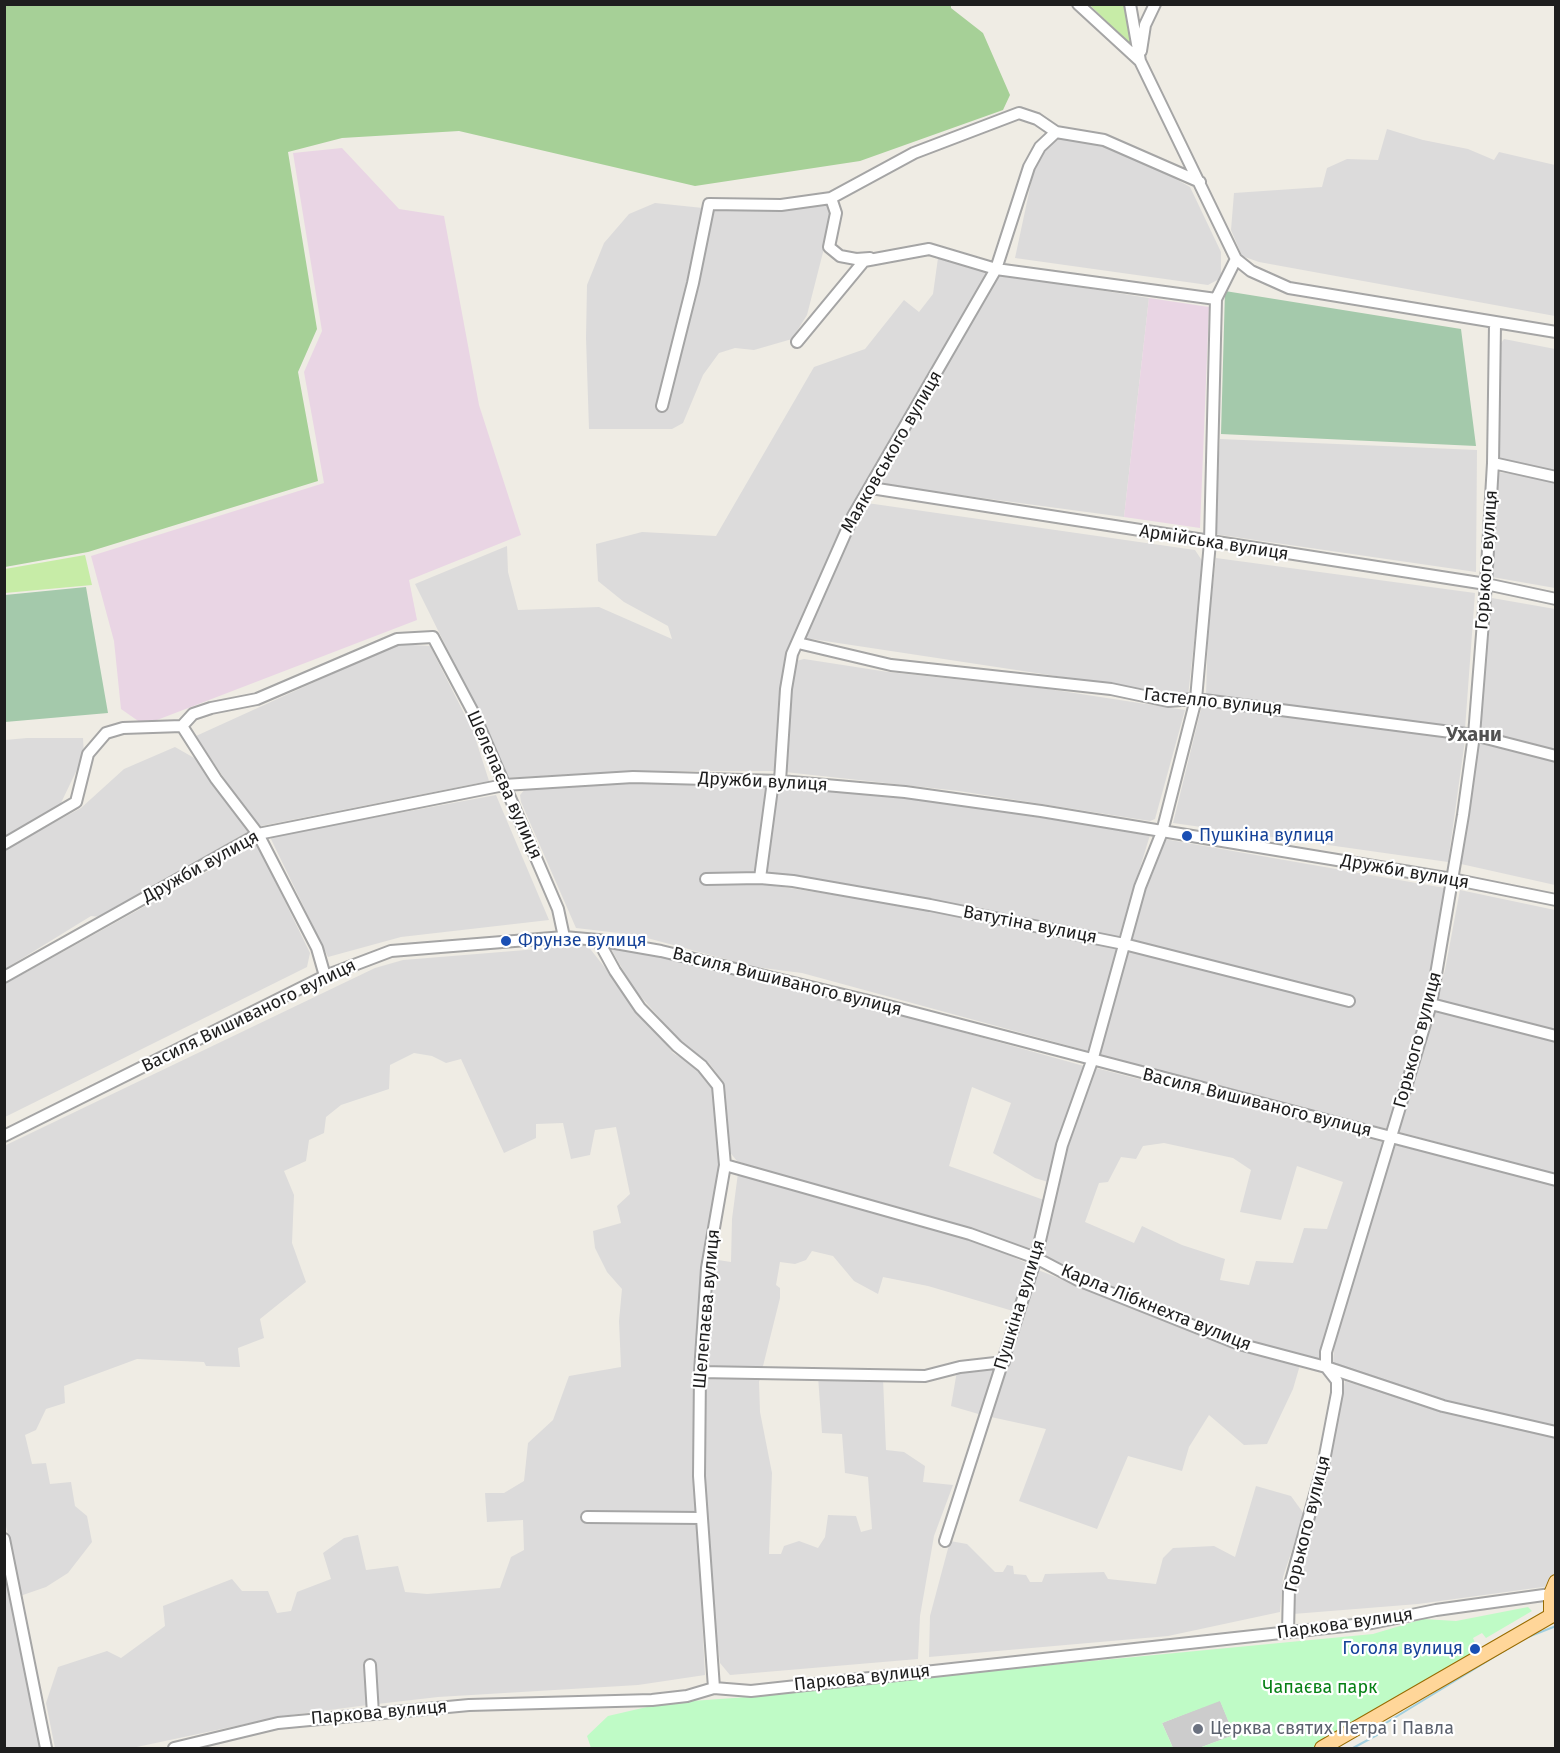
<!DOCTYPE html>
<html>
<head>
<meta charset="utf-8">
<style>
	body { margin:0 }
	#map { position:relative; width:1560px; height:1753px; overflow:hidden; background:#efece4; font-family:"Fira Sans",sans-serif }
	canvas { display:block }
	.frame { position:absolute; inset:0; border:6px solid #1e1e1e; pointer-events:none }
</style>
</head>
<body>
<div id="map">
<canvas width="1560" height="1753"></canvas>
<div class="frame"></div>
</div>
<script>
const context = document.querySelector('canvas').getContext('2d');
context.lineJoin = 'round';
function fill(path, color) { context.fillStyle = color; context.fill(path, 'evenodd'); }
const poly = rows => new Path2D(rows.map(r => 'M' + r).join(''));
function strokePath(path, color, width, dash) { context.strokeStyle = color; context.lineWidth = width; context.lineCap = dash ? 'butt' : 'round'; context.setLineDash(dash || []); context.stroke(path); }
function write(font, color, halo, rows, align = 'center') {
  context.font = font + ' "Fira Sans",sans-serif'; context.lineWidth = 4.5; context.setLineDash([]); context.textBaseline = 'middle'; context.strokeStyle = halo; context.fillStyle = color; for (const [text, x, y, turn = 0] of rows) {
    context.save(); context.translate(x, y); context.rotate((+turn || 0) * Math.PI / 180); context.textAlign = isNaN(turn) ? turn : align; if (halo) context.strokeText(text, 0, 0); context.fillText(text, 0, 0); context.restore();
  }
}
const residential = poly([
	[1387,129,1423,140,1468,149,1494,160,1499,152,1555,165,1555,316,1259,262,1242,256,1231,230,1234,193,1322,187,1327,168,1347,159,1378,160],
	[1068,137,1102,145,1150,164,1190,187,1221,252,1221,278,1208,285,1015,258,1034,169,1042,151,1060,138],
	[655,203,703,208,781,210,830,204,832,217,807,315,792,339,754,350,735,348,719,353,703,375,683,423,672,429,589,429,586,338,587,285,604,243,629,214],
	[938,258,989,271,849,514,788,655,777,771,630,771,506,778,480,715,415,584,507,546,508,572,518,610,599,607,672,639,668,626,624,602,598,581,596,544,642,532,716,536,814,367,865,349,904,300,919,312,933,294],
	[997,274,1149,298,1124,517,878,484],
	[1504,339,1555,349,1555,471,1498,458,1499,346],
	[1220,439,1477,450,1476,572,1214,534],
	[1498,472,1555,480,1555,588,1492,577],
	[867,503,1195,550,1203,562,1188,696,805,638,855,519],
	[1216,558,1475,593,1465,729,1206,695,1208,628],
	[1492,598,1555,609,1555,750,1479,732],
	[398,644,430,646,473,731,489,781,261,826,252,820,196,736],
	[804,659,888,672,1048,689,1185,710,1155,819,1150,821,959,791,785,772,789,707,796,661],
	[1202,705,1465,740,1448,862,1173,823],
	[27,738,83,738,84,755,60,805,5,836,5,740],
	[1479,743,1555,761,1555,885,1461,864],
	[175,747,196,759,249,831,101,917,91,916,5,969,5,849,81,808,124,769],
	[631,782,769,784,755,883,929,909,1119,949,1088,1051,802,973,755,967,636,935,576,928,521,802,520,795,528,786],
	[777,785,904,796,1150,835,1118,940,796,876,761,872],
	[496,795,549,920,401,937,328,957,270,837],
	[1164,839,1445,888,1426,1004,1391,1130,1097,1056,1144,892],
	[257,844,310,953,307,967,5,1117,5,984],
	[1460,890,1555,910,1555,1033,1436,1001,1445,970],
	[587,945,673,1053,701,1070,716,1087,721,1172,705,1267,695,1478,705,1675,638,1685,438,1697,360,1706,283,1716,132,1748,55,1748,46,1703,58,1667,107,1651,121,1658,165,1626,163,1606,232,1579,242,1591,268,1591,277,1613,291,1611,297,1592,331,1579,323,1553,344,1538,358,1535,366,1570,398,1566,405,1592,427,1594,500,1588,511,1557,524,1550,523,1520,487,1522,485,1493,504,1493,524,1481,528,1443,553,1420,569,1376,621,1367,619,1321,622,1289,607,1272,595,1248,593,1231,621,1223,617,1206,630,1194,616,1127,595,1130,590,1155,571,1159,563,1123,536,1124,536,1138,504,1153,461,1059,446,1063,432,1056,414,1053,390,1065,389,1089,341,1105,326,1117,324,1133,309,1140,306,1161,284,1171,294,1195,292,1243,306,1282,260,1319,264,1338,238,1348,240,1367,206,1366,204,1362,137,1359,64,1386,65,1403,46,1409,36,1430,25,1435,32,1464,46,1463,50,1484,71,1482,75,1506,87,1516,92,1542,68,1573,46,1587,20,1596,4,1516,4,1146,375,968,403,960],
	[610,947,685,962,873,1007,1084,1066,1048,1182,1035,1178,993,1153,1011,1103,972,1087,949,1166,1044,1200,1035,1241,1029,1250,972,1229,819,1188,737,1161,728,1150,724,1083,709,1063,682,1043,633,988],
	[1433,1007,1555,1040,1555,1174,1396,1131],
	[1096,1068,1386,1143,1332,1315,1321,1361,1244,1339,1119,1290,1043,1255,1067,1150],
	[1164,1143,1233,1158,1251,1170,1240,1212,1281,1220,1297,1166,1343,1182,1327,1229,1304,1228,1293,1263,1256,1261,1249,1285,1220,1280,1225,1259,1182,1245,1142,1226,1134,1243,1085,1222,1099,1183,1108,1182,1121,1157,1136,1159,1143,1146],
	[1392,1144,1555,1185,1555,1429,1445,1400,1333,1365,1334,1347],
	[738,1173,970,1237,1028,1264,1013,1311,928,1286,883,1277,878,1294,854,1281,833,1256,812,1251,806,1260,795,1264,780,1262,776,1285,780,1288,780,1298,759,1382,760,1412,772,1473,769,1554,781,1554,784,1546,799,1541,818,1548,825,1537,828,1515,856,1516,861,1532,872,1529,868,1477,845,1473,842,1434,822,1433,818,1376,883,1378,886,1450,904,1452,925,1466,923,1482,953,1485,934,1536,920,1616,918,1659,730,1675,720,1663,708,1571,703,1474,703,1368,711,1267,718,1260,731,1262,732,1219],
	[1038,1270,1237,1348,1300,1365,1293,1389,1267,1444,1244,1445,1209,1415,1189,1447,1182,1471,1128,1456,1097,1529,1019,1501,1046,1429,991,1417],
	[1000,1366,982,1415,951,1406,957,1371],
	[1345,1381,1443,1410,1555,1437,1556,1570,1550,1586,1418,1604,1293,1614,1295,1586,1328,1466],
	[1256,1486,1291,1496,1304,1514,1283,1577,1280,1612,1168,1636,929,1657,930,1616,950,1541,967,1544,995,1572,1003,1572,1007,1565,1013,1566,1014,1574,1026,1575,1030,1582,1042,1582,1045,1574,1104,1572,1108,1579,1156,1584,1163,1558,1173,1548,1214,1546,1235,1557],
	[4,1559,34,1722,40,1748,5,1748]
]);
const industrial = poly([
	[342,148,399,209,444,216,479,405,521,535,409,580,417,620,144,725,121,709,114,641,91,556,324,483,304,372,322,331,293,153],
	[1149,298,1209,307,1200,528,1124,517]
]);
const religious = poly([
	[1220,1700,1234,1735,1199,1748,1173,1748,1162,1723]
]);
const grass = poly([
	[1090,5,1124,5,1131,45,1093,8],
	[85,555,92,585,5,593,5,569]
]);
const forest = poly([
	[951,4,951,8,983,33,1010,95,1003,110,860,161,695,186,459,131,342,138,288,152,317,329,298,372,318,481,88,552,5,567,5,5]
]);
const cemetery = poly([
	[1225,291,1461,329,1476,446,1221,434],
	[86,587,108,713,5,722,5,595]
]);
const park = poly([
	[1528,1607,1532,1611,1486,1638,1482,1633,1473,1638,1475,1643,1470,1646,1474,1654,1315,1748,1199,1748,1234,1735,1220,1701,1162,1723,1173,1748,591,1748,587,1736,608,1716,664,1703,762,1696,770,1692,1373,1634,1423,1619,1456,1621]
]);
const stream = poly([
	[1528,1637,1556,1626],
	[1353,1748,1377,1735,1381,1726,1517,1643]
]);
const minor = poly([
	[1078,4,1140,61],
	[1130,4,1140,61,1236,259,1251,271,1289,288,1556,332],
	[1141,51,1145,25,1155,4],
	[831,198,836,213,829,247,840,256,856,259,870,258],
	[797,342,864,261,929,249,996,269,1216,299],
	[662,406,693,283,709,204,781,205,831,198,914,153,1019,113,1037,119,1056,132],
	[1493,463,1556,477],
	[871,488,1486,584,1556,599],
	[798,643,891,665,1111,689,1168,701,1196,699,1474,735,1556,756],
	[182,726,216,779,258,834,317,948,325,976],
	[780,781,786,689,792,654,853,516,996,269,1029,167,1040,147,1056,132,1104,140,1200,182],
	[4,844,76,802,88,754,106,733,123,728,182,726,193,714,211,708,257,699,397,639,433,637,474,714,558,909,564,937],
	[760,878,773,781],
	[706,879,760,878,793,881,930,905,1124,944,1349,1001],
	[598,940,615,971,640,1008,677,1046,702,1066,718,1086,725,1165,707,1268,700,1372,699,1476,714,1688],
	[4,977,258,834,504,785,633,777,780,781,905,792,1041,811,1452,879,1556,900],
	[1431,1004,1556,1036],
	[4,1136,325,976,391,951,564,937,598,940,661,951,877,1003,1556,1180],
	[725,1165,970,1234,1036,1258,1078,1280,1239,1344,1326,1367,1443,1406,1556,1432],
	[700,1372,925,1376,960,1367,1004,1362],
	[587,1517,701,1518],
	[4,1539,46,1748],
	[945,1541,1036,1258,1062,1145,1092,1061,1140,887,1162,832,1196,699,1210,542,1216,299,1236,259],
	[1288,1632,1289,1588,1323,1466,1337,1393,1337,1381,1326,1367,1326,1352,1431,1004,1463,815,1474,735,1486,584,1493,463,1495,324],
	[370,1665,373,1714],
	[174,1748,278,1723,469,1705,652,1700,687,1696,714,1688,751,1691,1372,1623,1436,1610,1551,1594]
]);
const major = poly([
	[1551,1614,1551,1594,1556,1582],
	[1322,1748,1556,1613]
]);
const markers = [
	[1187,836,6,"#1a4fb4"],
	[506,941,6,"#1a4fb4"],
	[1475,1649,6,"#1a4fb4"],
	[1198,1729,6,"#6b7280"]
];
const streetNames = [
	["Маяковського вулиця",892,452,-60],
	["Армійська вулиця",1214,543,9],
	["Горького вулиця",1487,560,-86],
	["Гастелло вулиця",1213,702,6],
	["Дружби вулиця",763,782,3],
	["Шелепаєва вулиця",504,785,66],
	["Дружби вулиця",201,867,-29],
	["Дружби вулиця",1405,872,10],
	["Ватутіна вулиця",1030,925,11],
	["Василя Вишиваного вулиця",787,982,14],
	["Василя Вишиваного вулиця",249,1016,-26],
	["Горького вулиця",1418,1040,-75],
	["Василя Вишиваного вулиця",1257,1103,14],
	["Пушкіна вулиця",1020,1305,-73],
	["Карла Лібкнехта вулиця",1156,1308,22],
	["Шелепаєва вулиця",707,1309,-85],
	["Горького вулиця",1308,1524,-76],
	["Паркова вулиця",1345,1624,-8],
	["Паркова вулиця",862,1678,-6],
	["Паркова вулиця",379,1713,-5]
];
const transitNames = [
	["Пушкіна вулиця",1199,836],
	["Фрунзе вулиця",518,941],
	["Гоголя вулиця",1463,1649,"right"]
];
const parkNames = [
	["Чапаєва парк",1320,1688]
];
const worshipNames = [
	["Церква святих Петра і Павла",1210,1729]
];
const neighbourhoodNames = [
	["Ухани",1474,735]
];
fill(residential, '#dcdbdb');
fill(industrial, '#e9d5e4');
fill(religious, '#ccc');
fill(grass, '#c7eca7');
fill(forest, '#a6d097');
fill(cemetery, '#a4c9ab');
fill(park, '#bffbc6');
strokePath(stream, '#a2cfdf', 2);
strokePath(minor, '#a5a5a5', 14);
strokePath(major, '#986b00', 16);
strokePath(minor, '#fff', 10);
strokePath(major, '#ffd699', 14);
for (const [x, y, r, color] of markers) { const dot = new Path2D(); dot.arc(x, y, r, 0, 2 * Math.PI); context.fillStyle = color; context.fill(dot); strokePath(dot, '#fff', 2); }
write('18px', '#1e1e1e', '#fff', streetNames);
write('18px', '#164399', '#fff', transitNames, 'left');
write('18px', '#078116', '#fff', parkNames);
write('18px', '#5b616d', '#fff', worshipNames, 'left');
write('bold 20px', '#515151', '#fff', neighbourhoodNames);
</script>
</body>
</html>
